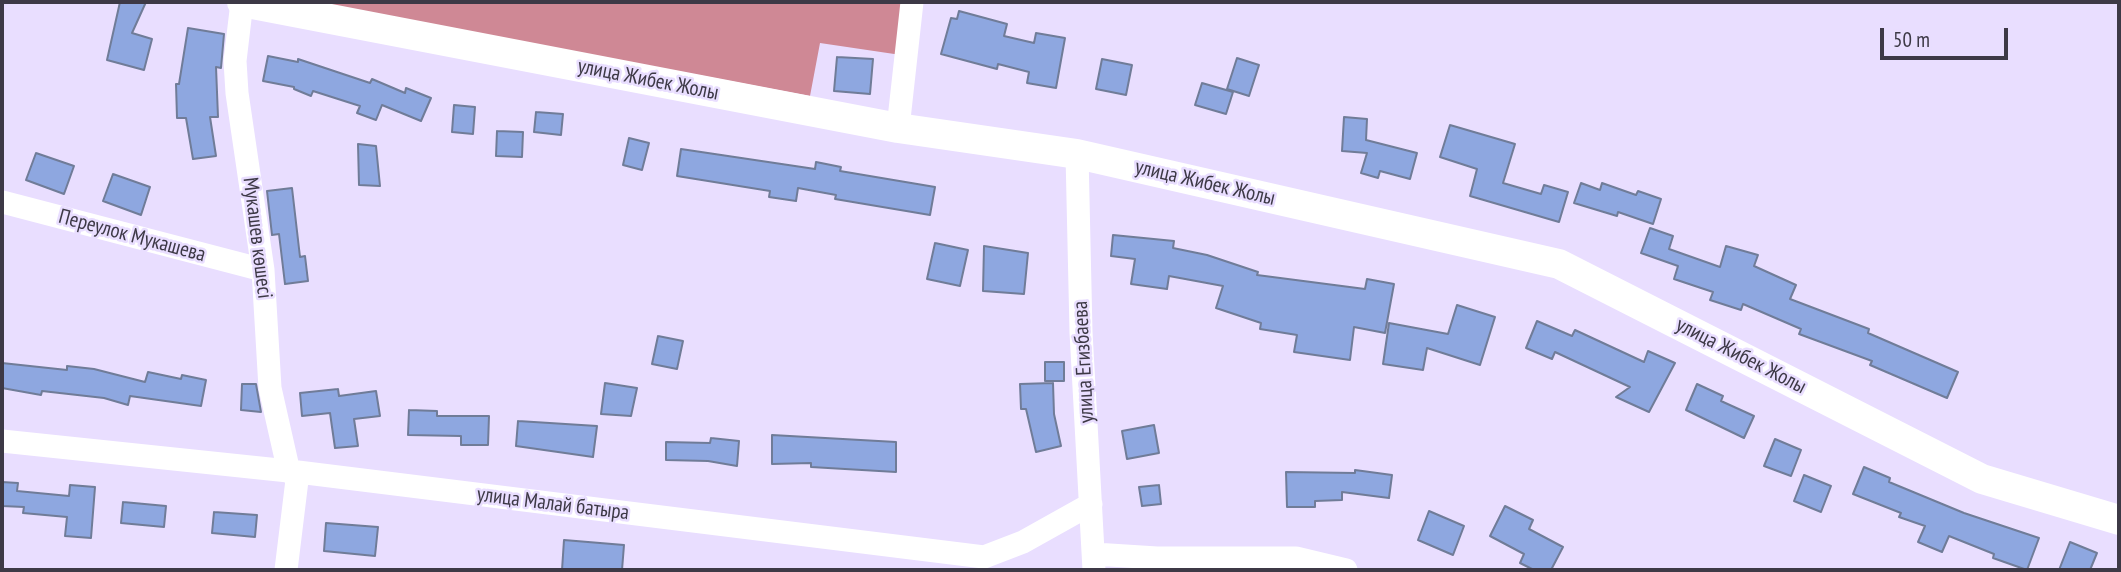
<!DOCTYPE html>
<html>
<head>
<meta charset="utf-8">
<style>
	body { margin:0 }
	#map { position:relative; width:2121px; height:572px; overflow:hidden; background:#e9deff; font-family:"PT Sans Narrow",sans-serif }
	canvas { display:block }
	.frame { position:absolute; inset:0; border:4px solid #3d3946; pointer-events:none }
	.scale { position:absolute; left:1880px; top:28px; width:128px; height:32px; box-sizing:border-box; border:4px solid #3d3946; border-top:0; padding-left:9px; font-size:21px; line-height:24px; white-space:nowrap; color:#3d3946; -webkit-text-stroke:5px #e9deff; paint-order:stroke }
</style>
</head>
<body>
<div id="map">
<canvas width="2121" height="572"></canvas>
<div class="frame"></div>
<div class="scale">50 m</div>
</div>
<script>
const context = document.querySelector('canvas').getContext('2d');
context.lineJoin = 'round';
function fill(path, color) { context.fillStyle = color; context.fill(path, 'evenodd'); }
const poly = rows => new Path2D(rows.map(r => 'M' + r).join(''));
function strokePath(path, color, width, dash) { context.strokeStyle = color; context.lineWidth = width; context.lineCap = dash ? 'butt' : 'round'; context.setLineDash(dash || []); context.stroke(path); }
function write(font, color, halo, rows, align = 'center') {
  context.font = font + ' "PT Sans Narrow",sans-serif'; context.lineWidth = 5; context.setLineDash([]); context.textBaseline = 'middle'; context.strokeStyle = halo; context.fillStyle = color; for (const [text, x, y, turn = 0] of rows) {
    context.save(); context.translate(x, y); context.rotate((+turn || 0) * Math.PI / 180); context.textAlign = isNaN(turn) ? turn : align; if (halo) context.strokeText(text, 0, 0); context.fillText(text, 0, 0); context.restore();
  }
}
const forest = poly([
	[309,2,907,2,901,55,820,43,810,96]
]);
const building = poly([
	[120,2,146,2,132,33,152,39,144,70,107,60,120,2],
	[959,11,1007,24,1004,36,1034,43,1036,33,1065,38,1056,88,1027,83,1029,72,998,64,997,69,941,54,951,18,957,19,959,11],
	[188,28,224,34,221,68,216,67,218,117,210,117,216,156,193,159,186,118,177,118,176,84,179,84,188,28],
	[268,56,298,62,298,59,370,83,372,79,405,93,406,88,431,98,421,121,382,105,376,120,357,113,360,106,313,91,311,96,294,89,294,87,263,81,268,56],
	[837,57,873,59,870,94,834,91,837,57],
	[1237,58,1259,65,1249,96,1227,89,1237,58],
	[1102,59,1132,65,1126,95,1096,89,1102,59],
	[1202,83,1233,92,1226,114,1195,105,1202,83],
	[454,105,475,107,473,134,452,132,454,105],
	[536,112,563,114,561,135,534,132,536,112],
	[1344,117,1367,119,1366,140,1417,153,1410,179,1380,171,1378,178,1361,173,1367,153,1342,151,1344,117],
	[1450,125,1515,144,1503,183,1541,194,1544,185,1568,192,1559,222,1470,196,1477,169,1440,157,1450,125],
	[497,131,523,132,522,157,496,156,497,131],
	[629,138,649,143,642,170,623,165,629,138],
	[358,144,376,146,380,186,359,185,358,144],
	[681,149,815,169,816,162,841,167,840,171,935,187,930,215,835,199,836,195,798,188,796,201,769,197,770,191,677,176,681,149],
	[36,153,74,166,64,194,26,180,36,153],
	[113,174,150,187,141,215,103,201,113,174],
	[1581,183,1600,190,1602,183,1636,195,1638,191,1661,199,1653,224,1618,212,1617,216,1574,203,1581,183],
	[292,188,300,257,305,256,308,281,285,284,279,234,272,235,267,191,292,188],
	[1650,228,1673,236,1669,249,1720,267,1726,246,1758,255,1754,266,1796,285,1790,299,1869,329,1868,333,1958,372,1947,398,1870,365,1872,361,1799,334,1801,329,1743,304,1741,310,1710,300,1713,292,1674,279,1678,266,1641,253,1650,228],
	[1113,235,1174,241,1173,248,1207,255,1258,272,1257,275,1365,289,1367,279,1394,284,1385,333,1354,327,1350,360,1294,352,1297,335,1260,329,1261,323,1216,308,1223,286,1169,276,1167,289,1131,284,1135,259,1111,256,1113,235],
	[935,243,968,250,960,286,927,279,935,243],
	[984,246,1028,253,1024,294,983,291,984,246],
	[1457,305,1495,317,1480,365,1427,348,1423,370,1383,364,1389,323,1448,334,1457,305],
	[1537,321,1572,336,1575,330,1644,362,1648,351,1675,363,1649,412,1616,397,1630,387,1555,352,1552,359,1526,348,1537,321],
	[658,336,683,341,677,369,652,364,658,336],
	[1045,362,1064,362,1064,381,1045,381,1045,362],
	[2,363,67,370,67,366,94,369,145,382,148,372,181,379,182,375,206,380,201,406,130,396,128,405,104,398,42,391,41,395,2,388,2,363],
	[605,383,637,388,631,416,601,414,605,383],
	[1053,383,1054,414,1061,446,1036,452,1026,409,1021,409,1020,384,1053,383],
	[242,384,256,384,261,412,241,410,242,384],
	[1697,384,1723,396,1721,401,1754,416,1744,438,1686,410,1697,384],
	[338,389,339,396,376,391,380,416,354,419,358,446,335,448,330,413,302,416,300,393,338,389],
	[409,410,437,411,437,416,489,416,488,445,461,445,461,436,408,435,409,410],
	[518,421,597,426,593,457,516,446,518,421],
	[1154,425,1159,453,1127,459,1122,431,1154,425],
	[772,435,896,442,896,472,811,467,811,463,772,464,772,435],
	[711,438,739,441,737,466,708,461,666,460,666,442,710,443,711,438],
	[1775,439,1801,450,1791,476,1764,466,1775,439],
	[1864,467,1890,478,1889,482,1964,513,2039,538,2027,570,1993,558,1994,554,1949,536,1942,552,1918,542,1925,526,1899,517,1901,513,1853,494,1864,467],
	[1355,470,1392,475,1389,498,1342,492,1342,500,1315,501,1315,507,1287,507,1286,472,1355,473,1355,470],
	[1804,475,1831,486,1821,512,1794,501,1804,475],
	[2,482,18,483,17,491,69,496,70,485,95,487,91,538,65,536,67,517,23,513,24,507,2,506,2,482],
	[1159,485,1161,504,1142,506,1139,487,1159,485],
	[123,502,166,506,164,527,121,523,123,502],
	[1505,506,1533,520,1529,529,1563,547,1551,570,1534,570,1520,563,1524,554,1490,536,1505,506],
	[1429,511,1464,526,1453,555,1418,540,1429,511],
	[214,512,257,515,255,537,212,533,214,512],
	[326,523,378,527,375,556,324,551,326,523],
	[564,540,624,545,622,570,562,570,564,540],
	[2070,542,2097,553,2090,570,2059,570,2070,542]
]);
const minor = poly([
	[242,2,235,61,237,93,263,270,270,388,289,472],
	[898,128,912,2],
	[1077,154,1081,332,1094,570],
	[2,202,263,270],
	[2,441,298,472,984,557,1023,542,1091,504],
	[1094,554,1157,558,1296,558,1346,570],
	[286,570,298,472]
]);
const major = poly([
	[242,2,898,128,1077,154,1559,264,1982,479,2119,520]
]);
const streetNames = [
	["улица Жибек Жолы",648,80,11],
	["улица Жибек Жолы",1205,183,13],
	["Переулок Мукашева",132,236,15],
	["Мукашев көшесі",257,238,83],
	["улица Жибек Жолы",1741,356,27],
	["улица Егизбаева",1084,362,-93],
	["улица Малай батыра",553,504,7]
];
fill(forest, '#cf8895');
fill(building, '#8ea7e0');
strokePath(building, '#707c98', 2);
strokePath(minor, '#fff', 23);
strokePath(major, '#fff', 30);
write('21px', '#3d3946', '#e9deff', streetNames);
</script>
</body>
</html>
